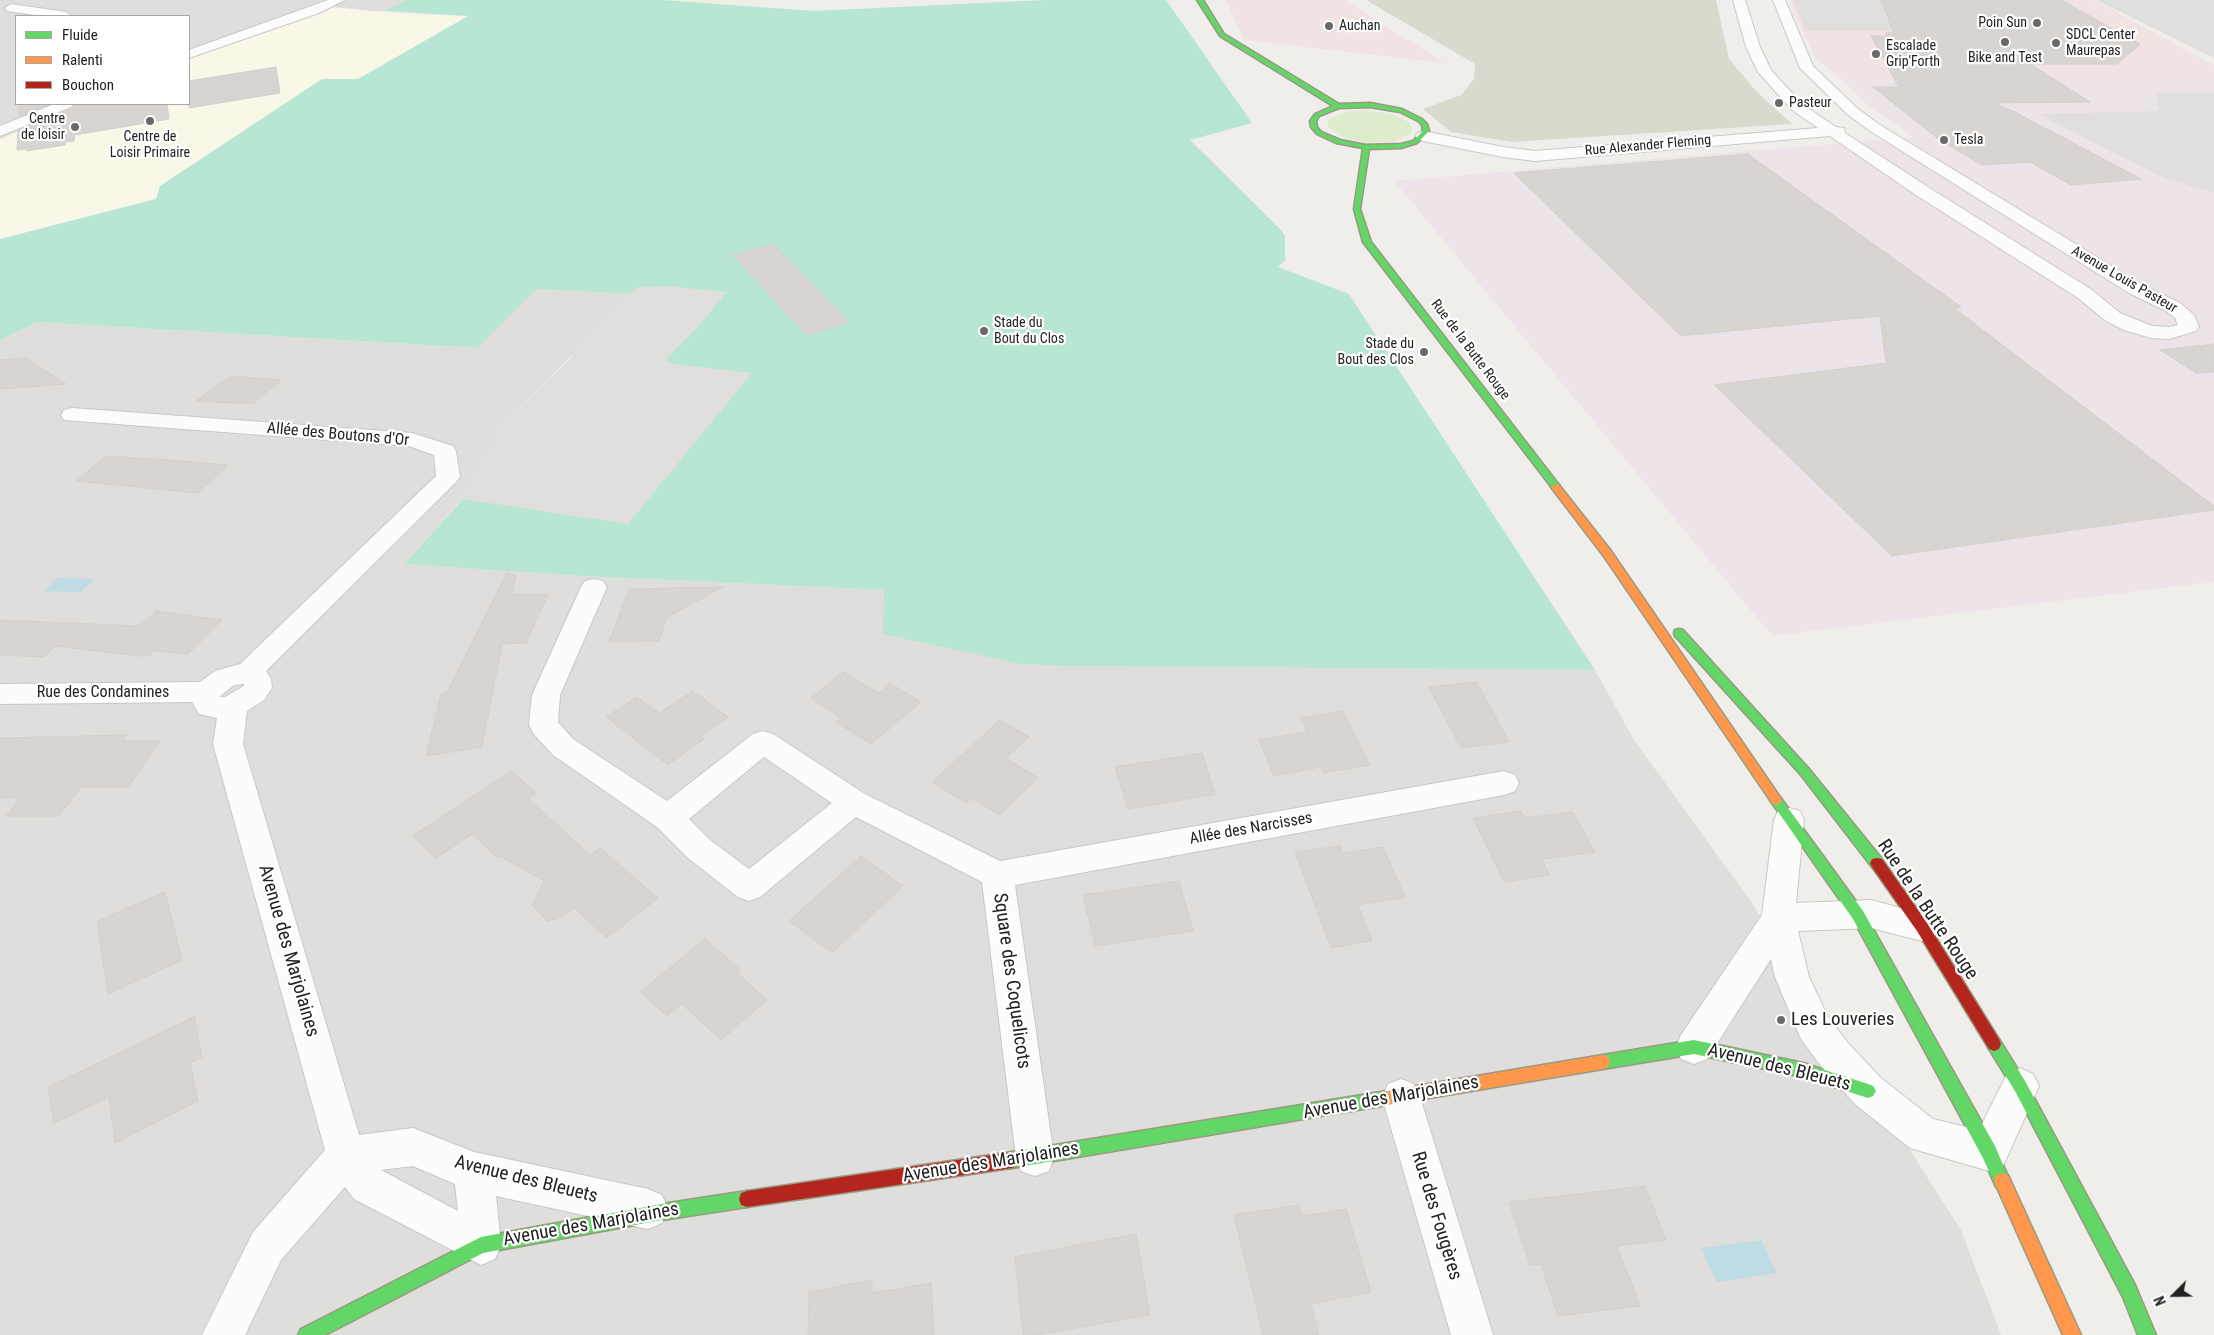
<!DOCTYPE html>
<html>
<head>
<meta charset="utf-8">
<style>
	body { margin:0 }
	#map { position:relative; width:2214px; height:1335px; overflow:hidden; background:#f0eeeb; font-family:"Roboto Condensed",sans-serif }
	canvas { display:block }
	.legend { position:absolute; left:15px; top:15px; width:175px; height:90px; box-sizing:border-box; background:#fff; border:1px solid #a7a7a7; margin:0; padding:6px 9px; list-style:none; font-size:15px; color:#222 }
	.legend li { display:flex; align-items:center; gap:10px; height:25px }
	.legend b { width:25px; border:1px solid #a7a7a7 }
	.north { position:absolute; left:2149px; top:1270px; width:50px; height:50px; -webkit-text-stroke:4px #fff; paint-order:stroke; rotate:247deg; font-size:14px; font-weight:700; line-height:20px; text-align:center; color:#222 }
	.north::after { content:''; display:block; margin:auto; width:18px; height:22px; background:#222; clip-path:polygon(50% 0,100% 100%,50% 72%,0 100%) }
</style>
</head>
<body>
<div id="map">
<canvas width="2214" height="1335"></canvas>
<ul class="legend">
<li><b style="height:6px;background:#63d668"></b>Fluide</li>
<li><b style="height:6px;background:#ff974d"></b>Ralenti</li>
<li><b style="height:6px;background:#b3261e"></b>Bouchon</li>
</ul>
<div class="north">N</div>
</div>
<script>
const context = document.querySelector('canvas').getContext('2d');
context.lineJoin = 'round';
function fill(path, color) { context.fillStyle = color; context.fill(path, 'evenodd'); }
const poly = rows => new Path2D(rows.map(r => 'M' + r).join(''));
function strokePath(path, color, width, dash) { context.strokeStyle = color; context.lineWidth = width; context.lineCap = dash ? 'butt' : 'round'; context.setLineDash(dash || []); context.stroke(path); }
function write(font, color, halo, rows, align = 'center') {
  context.font = font + ' "Roboto Condensed",sans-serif'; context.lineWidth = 4.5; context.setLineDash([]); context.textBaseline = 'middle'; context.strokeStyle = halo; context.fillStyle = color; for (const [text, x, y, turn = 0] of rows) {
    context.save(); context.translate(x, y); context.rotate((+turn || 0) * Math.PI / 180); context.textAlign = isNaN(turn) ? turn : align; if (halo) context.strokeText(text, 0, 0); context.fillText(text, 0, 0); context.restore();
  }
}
const residential = poly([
	[0,0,413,0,391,10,385,10,377,13,309,15,189,64,189,16,16,16,16,104,93,104,0,142],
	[537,289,632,294,496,432,502,433,480,463,471,480,479,481,457,498,462,499,404,564,582,576,884,590,1021,664,1063,666,1595,670,1634,740,1750,900,1961,1230,2001,1335,0,1335,0,340,37,322,477,348]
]);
const commercial = poly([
	[1226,0,1344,0,1445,63,1244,40],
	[1790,0,2094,0,2214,65,2214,79,1841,79,1816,59,1794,14]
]);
const industrial = poly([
	[1841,79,2214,79,2214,582,1772,636,1394,181,1913,137,1862,101]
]);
const education = poly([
	[333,7,401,14,469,16,358,79,322,79,156,199,0,239,0,139,82,104,189,104,189,59]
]);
const construction = poly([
	[1366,0,1716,0,1729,59,1756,91,1792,124,1511,142,1451,132,1423,109,1461,95,1474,79,1475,64]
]);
const farmland = poly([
	[668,0,829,0,663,3]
]);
const grass = poly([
	[1364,110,1390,114,1401,118,1408,122,1412,128,1411,133,1395,141,1368,143,1341,137,1328,127,1327,122,1332,117,1351,111]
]);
const pitch = poly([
	[407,0,662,0,814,11,1045,0,1166,0,1252,123,1190,140,1281,230,1285,236,1285,260,1278,267,1349,294,1595,670,1063,666,1020,664,883,634,884,590,582,576,404,564,462,500,456,498,466,488,470,489,478,482,471,480,480,463,479,456,502,433,496,432,574,355,570,354,631,294,537,289,478,348,37,322,0,340,0,239,156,199,160,186,322,79,358,79,468,16,384,11]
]);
const parking = poly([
	[1793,0,1988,0,1995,30,1805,31],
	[2096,0,2214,0,2214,58],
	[2155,93,2214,93,2214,193,2162,177,2038,114,2159,111],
	[665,286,727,292,698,327,667,358,666,361,673,364,752,373,628,524,456,498,466,488,470,489,478,482,471,480,480,463,479,456,502,433,496,432,574,355,570,354,637,287]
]);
const water = poly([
	[57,578,94,579,81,592,44,591],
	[1761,1240,1777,1273,1717,1282,1701,1248]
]);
const building = poly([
	[1881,0,2061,0,2140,44,2117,64,2030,64,2090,102,1993,103,2015,112,2141,179,2071,185,2030,162,1982,165,1941,141,1873,87,1899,87,1871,36,1887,36,1885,33,1894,33,1881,0],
	[276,67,280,93,189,108,189,81,276,67],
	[20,104,50,104,19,116,20,104],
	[75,104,167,104,169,119,75,135,74,141,65,142,65,145,26,151,27,149,17,150,18,131,72,109,75,104],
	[1748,154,1961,307,1954,308,2214,506,2214,510,1892,556,1714,385,1886,363,1880,316,1681,336,1514,173,1748,154],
	[773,244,849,322,807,335,733,255,773,244],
	[2214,344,2214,372,2196,373,2160,350,2214,344],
	[26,358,66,384,0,389,0,360,26,358],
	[231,376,281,380,253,404,196,401,231,376],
	[106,456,167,460,228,465,198,493,76,481,106,456],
	[507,573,516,576,512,594,548,594,526,643,502,644,482,747,426,756,441,694,447,693,507,573],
	[723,587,667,617,659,641,609,642,629,589,723,587],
	[156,611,222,620,188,654,155,651,148,656,140,656,55,646,44,657,0,655,0,620,139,626,156,611],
	[843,672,879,693,890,683,921,702,871,744,836,722,841,718,811,698,843,672],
	[1477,682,1509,742,1461,748,1429,687,1477,682],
	[693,691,728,717,700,737,704,739,668,765,606,717,637,697,659,713,693,691],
	[1343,711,1370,765,1323,773,1320,767,1274,776,1259,740,1307,732,1301,718,1343,711],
	[1000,720,1029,737,1006,758,1038,778,1000,815,972,798,966,803,932,782,1000,720],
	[126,735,122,741,160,741,128,787,81,787,59,816,6,816,21,798,0,798,0,738,126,735],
	[1202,753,1215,794,1128,809,1115,767,1202,753],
	[511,771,537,793,528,798,590,855,600,848,658,898,607,938,574,908,558,918,547,921,532,905,544,881,500,856,498,858,472,834,436,858,412,836,511,771],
	[1521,811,1525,818,1573,812,1595,852,1542,859,1549,875,1504,882,1473,818,1521,811],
	[1340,846,1343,853,1383,847,1405,897,1358,905,1372,941,1331,948,1295,852,1340,846],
	[861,856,903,886,832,953,789,921,861,856],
	[1179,881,1193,931,1095,946,1083,895,1179,881],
	[165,892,182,960,108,994,97,921,165,892],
	[705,939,741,970,737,973,767,1000,721,1040,682,1004,667,1016,640,992,705,939],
	[194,1017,202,1057,190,1063,198,1101,115,1143,109,1097,54,1123,48,1087,194,1017],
	[1645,1186,1666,1240,1617,1246,1640,1306,1558,1316,1541,1264,1530,1265,1509,1202,1645,1186],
	[1298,1205,1302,1216,1346,1209,1371,1292,1311,1304,1319,1335,1263,1335,1234,1215,1298,1205],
	[1136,1234,1150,1315,1036,1335,1023,1335,1015,1257,1136,1234],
	[872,1280,872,1293,931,1283,934,1335,808,1335,809,1292,872,1280]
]);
const street = poly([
	[328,0,345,0,319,13,189,58,189,50,328,0],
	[1733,0,1745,0,1760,47,1771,70,1802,104,1836,127,1844,128,1845,133,1928,187,2092,290,2120,313,2152,326,2169,327,2178,325,2175,318,2166,311,2129,293,1870,131,1847,114,1800,68,1773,0,1785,0,1813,66,1857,108,1880,125,2143,285,2180,303,2194,315,2199,327,2196,331,2169,339,2151,338,2124,330,2106,321,2078,298,1916,195,1830,136,1535,161,1503,157,1423,141,1418,139,1415,136,1418,133,1423,131,1503,147,1535,151,1818,128,1792,110,1758,72,1746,47,1733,0],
	[11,4,66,12,72,16,42,16,7,11,5,8,11,4],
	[54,104,73,104,71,107,0,136,0,126,54,104],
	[72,408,412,433,453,446,456,451,460,477,456,482,266,671,271,679,272,688,264,700,247,711,243,744,359,1135,413,1128,474,1152,648,1189,662,1195,668,1209,662,1223,648,1229,496,1196,501,1245,495,1259,481,1265,354,1199,345,1187,281,1260,245,1335,202,1335,253,1232,325,1150,213,744,217,718,199,714,192,702,0,704,0,684,200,682,215,671,240,664,436,476,434,455,409,446,64,420,61,415,64,410,72,408],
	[244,684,244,686,225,697,219,697,234,685,244,684],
	[413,1166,455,1184,458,1211,381,1170,413,1166],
	[594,579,603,581,607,587,560,695,558,722,573,739,667,801,753,734,763,731,773,734,865,794,1000,861,1504,771,1515,775,1519,783,1515,791,1504,795,1015,885,1054,1157,1049,1171,1035,1176,1021,1171,1016,1157,982,882,856,817,760,897,749,901,738,897,688,858,657,827,553,755,533,733,529,725,532,695,581,587,585,581,594,579],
	[764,757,832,803,749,869,710,840,689,819,764,757],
	[1789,808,1800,811,1804,820,1796,903,1871,900,1934,917,1939,927,1934,937,1922,941,1871,928,1798,931,1809,977,1827,1015,1847,1042,1881,1078,1933,1119,1979,1130,2007,1074,2020,1068,2033,1074,2039,1086,2003,1166,1989,1171,1910,1148,1855,1104,1821,1066,1801,1039,1775,977,1771,959,1707,1059,1694,1064,1681,1059,1676,1047,1681,1035,1762,915,1774,820,1778,811,1789,808],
	[1401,1079,1414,1084,1420,1097,1493,1335,1451,1335,1382,1097,1388,1084,1401,1079]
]);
const fast = poly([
	[1197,0,1203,0,1224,34,1339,104,1370,103,1402,109,1422,119,1427,124,1429,131,1417,143,1401,148,1369,149,1360,209,1371,242,1559,485,1559,489,1553,489,1363,242,1354,209,1363,148,1336,143,1317,134,1311,127,1310,121,1315,114,1333,106,1220,36,1197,0],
	[1370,107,1400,112,1418,121,1422,125,1423,131,1413,141,1401,144,1366,145,1340,140,1321,132,1317,127,1316,121,1319,116,1339,108,1370,107],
	[1679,629,1683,630,1809,769,1882,859,1884,863,1882,867,1877,868,1872,867,1801,775,1675,636,1674,633,1675,630,1679,629],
	[1776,795,1780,797,1863,911,1995,1146,2010,1181,2008,1187,2002,1189,1996,1187,1983,1158,1853,919,1772,803,1770,800,1772,797,1776,795],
	[1994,1037,1999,1039,2025,1081,2135,1285,2156,1335,2138,1335,2123,1297,2015,1091,1989,1049,1987,1044,1989,1039,1994,1037],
	[1694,1040,1803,1063,1868,1084,1873,1086,1876,1091,1873,1096,1868,1098,1803,1077,1694,1054,1603,1069,1598,1067,1596,1062,1598,1057,1603,1055,1694,1040],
	[1387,1091,1392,1093,1395,1098,1392,1103,1387,1105,1012,1168,1006,1166,1004,1160,1006,1154,1012,1152,1387,1091],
	[747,1191,753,1193,755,1199,753,1205,747,1207,662,1220,483,1253,325,1335,298,1335,301,1329,481,1237,662,1204,747,1191]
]);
const slow = poly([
	[1556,484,1559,485,1611,551,1780,797,1782,800,1780,803,1776,805,1772,803,1603,555,1551,487,1556,484],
	[1603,1055,1608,1057,1610,1062,1608,1067,1603,1069,1387,1105,1382,1103,1379,1098,1382,1093,1387,1091,1603,1055],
	[2002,1173,2008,1175,2081,1335,2063,1335,1994,1181,1996,1175,2002,1173]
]);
const jam = poly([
	[1877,858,1882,859,1927,923,1999,1039,2001,1044,1999,1049,1994,1051,1989,1049,1917,931,1872,867,1870,863,1872,859,1877,858],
	[1012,1152,1018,1154,1020,1160,1018,1166,1012,1168,747,1207,741,1205,739,1199,741,1193,747,1191,1012,1152]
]);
const markers = [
	[2037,23,5,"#6a6968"],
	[1329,26,5,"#6a6968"],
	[2005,42,5,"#6a6968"],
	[2056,43,5,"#6a6968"],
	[1876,54,5,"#6a6968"],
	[1779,103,5,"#6a6968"],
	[150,121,5,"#6a6968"],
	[75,127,5,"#6a6968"],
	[1944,140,5,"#6a6968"],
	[984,331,5,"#6a6968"],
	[1424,352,5,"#6a6968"],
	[1781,1020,5,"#6a6968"]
];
const farPoinames = [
	["Poin Sun",2027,23,"right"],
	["Auchan",1339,26],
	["SDCL Center",2066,35],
	["Maurepas",2066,51],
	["Escalade",1886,46],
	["Grip'Forth",1886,62],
	["Bike and Test",2005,58,"center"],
	["Pasteur",1789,103],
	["Centre",65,119,"right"],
	["de loisir",65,135,"right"],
	["Centre de",150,137,"center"],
	["Loisir Primaire",150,153,"center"],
	["Tesla",1954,140],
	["Stade du",994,323],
	["Bout du Clos",994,339],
	["Stade du",1414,344,"right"],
	["Bout des Clos",1414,360,"right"]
];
const farStreetnames = [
	["Rue Alexander Fleming",1648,146,-5],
	["Avenue Louis Pasteur",2124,280,30],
	["Rue de la Butte Rouge",1470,350,53]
];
const streetNames = [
	["Allée des Boutons d'Or",338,435,5],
	["Rue des Condamines",103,693],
	["Allée des Narcisses",1251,829,-10]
];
const nearStreetnames = [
	["Rue de la Butte Rouge",1927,910,56],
	["Avenue des Marjolaines",288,951,74],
	["Square des Coquelicots",1011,981,82],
	["Avenue des Bleuets",1779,1068,14],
	["Avenue des Marjolaines",1391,1098,-10],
	["Avenue des Marjolaines",991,1163,-9],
	["Avenue des Bleuets",526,1180,14],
	["Rue des Fougères",1436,1216,73],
	["Avenue des Marjolaines",591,1225,-10]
];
const nearPoinames = [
	["Les Louveries",1791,1020]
];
fill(residential, '#dfdedc');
fill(commercial, '#f1e3e1');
fill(industrial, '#ede4e9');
fill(education, '#f8f7e8');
fill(construction, '#d9d9cd');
fill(farmland, '#efefdf');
fill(grass, '#ddeccb');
fill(pitch, '#b7e6d2');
fill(parking, '#e0dfde');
fill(water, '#bfdbe3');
fill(building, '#d7d4d2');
strokePath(building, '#d3d0cc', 1);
strokePath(street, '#c9c8c7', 2);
strokePath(fast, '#999a82', 3);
strokePath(slow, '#999a82', 3);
strokePath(jam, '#999a82', 3);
fill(street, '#fdfcfc');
fill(fast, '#63d668');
fill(slow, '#ff974d');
fill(jam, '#b3261e');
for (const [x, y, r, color] of markers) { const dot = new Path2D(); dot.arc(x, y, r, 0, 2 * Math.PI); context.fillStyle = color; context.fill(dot); strokePath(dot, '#fff', 2); }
write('14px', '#222', '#fff', farPoinames, 'left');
write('14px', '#222', '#fff', farStreetnames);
write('16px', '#222', '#fff', streetNames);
write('19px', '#222', '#fff', nearStreetnames);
write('19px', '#222', '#fff', nearPoinames, 'left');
</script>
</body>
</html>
